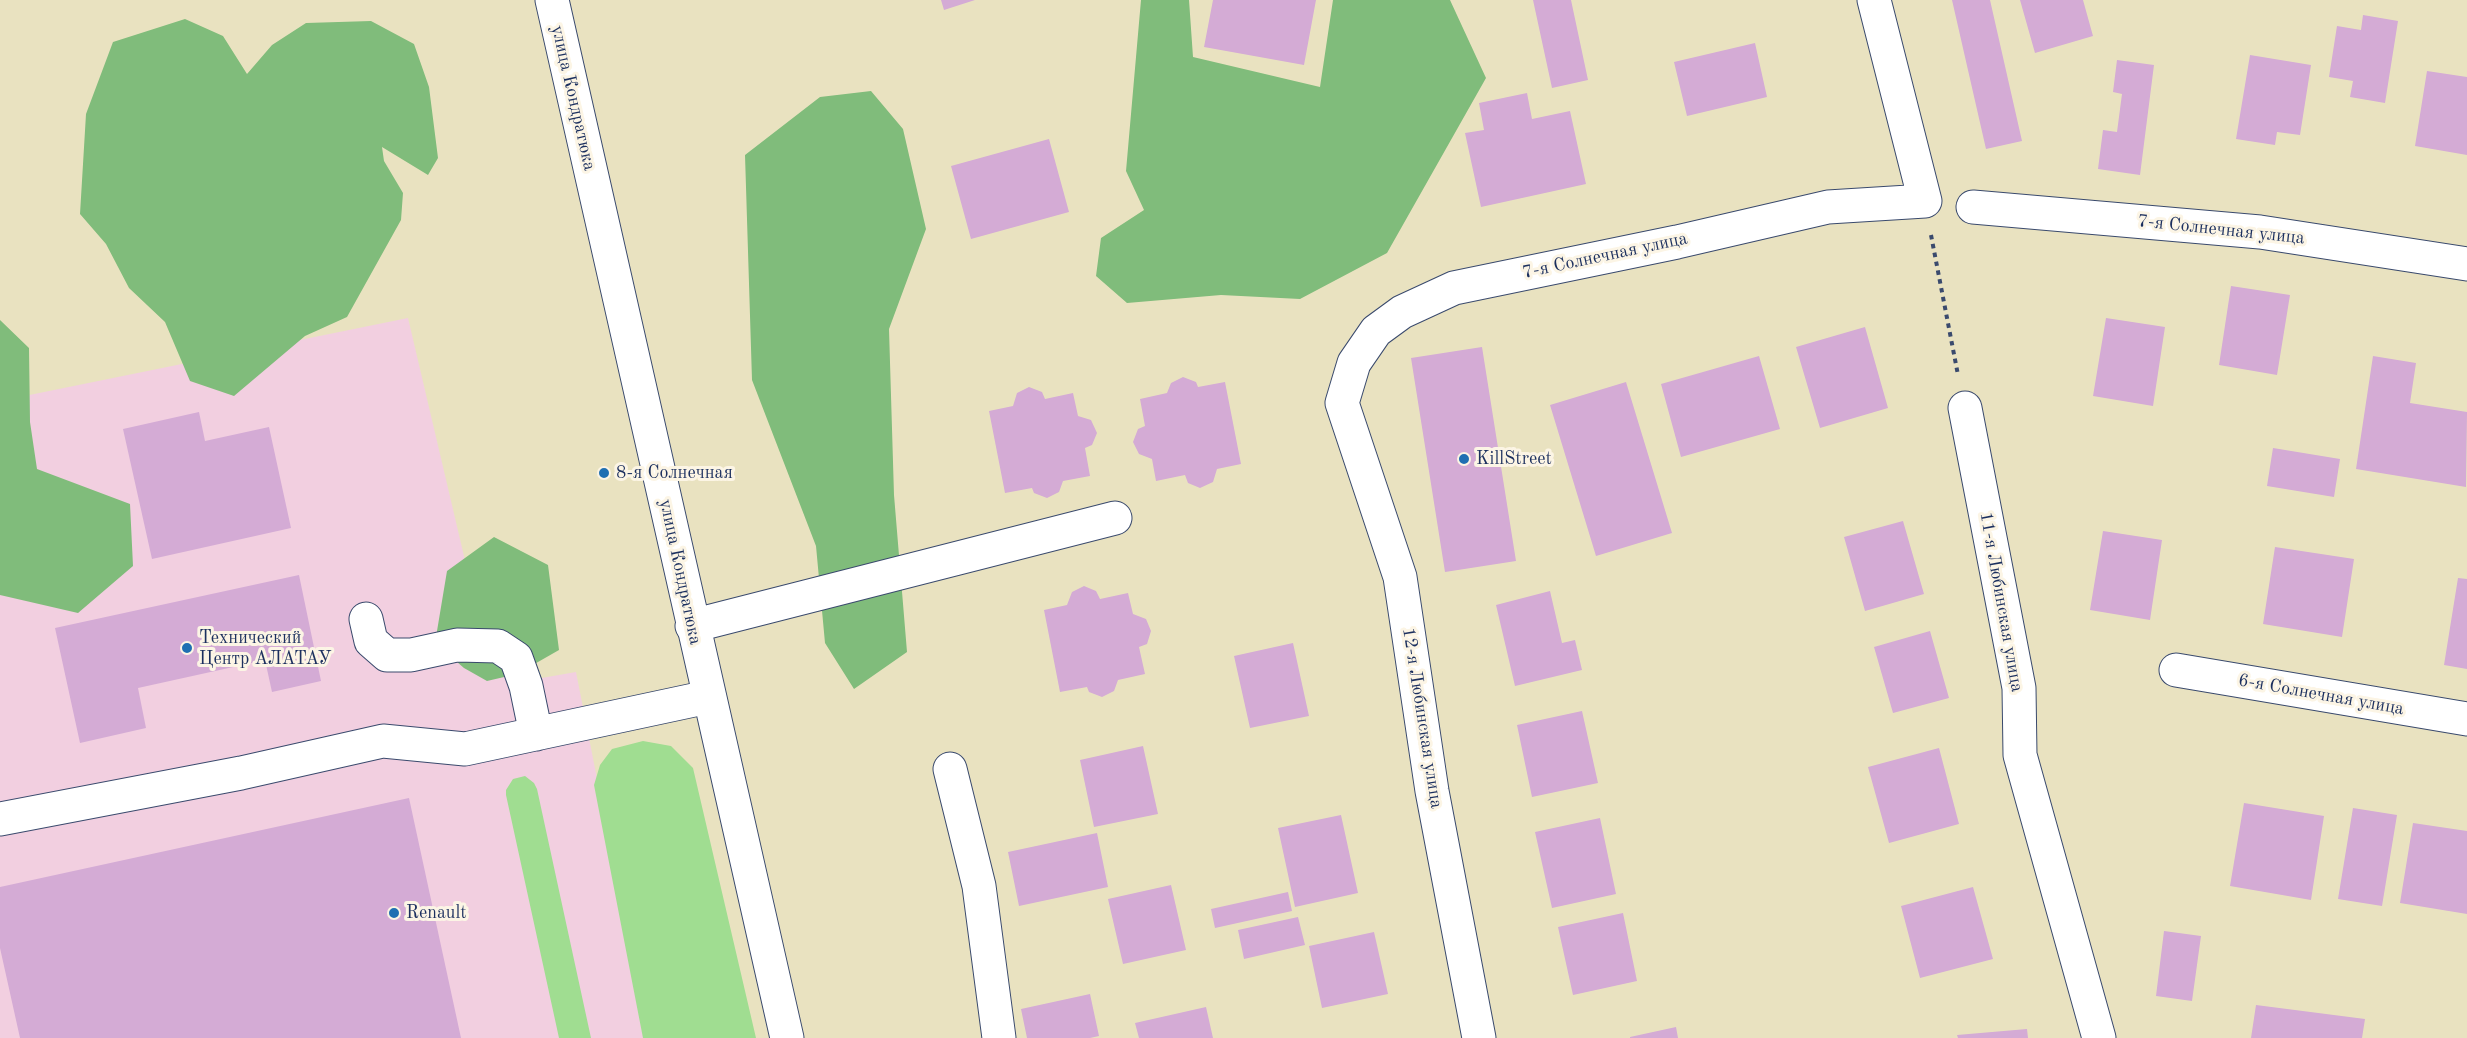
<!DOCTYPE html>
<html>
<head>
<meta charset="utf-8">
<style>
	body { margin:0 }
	canvas { display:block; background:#e9e2c0 }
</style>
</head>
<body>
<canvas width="2467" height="1038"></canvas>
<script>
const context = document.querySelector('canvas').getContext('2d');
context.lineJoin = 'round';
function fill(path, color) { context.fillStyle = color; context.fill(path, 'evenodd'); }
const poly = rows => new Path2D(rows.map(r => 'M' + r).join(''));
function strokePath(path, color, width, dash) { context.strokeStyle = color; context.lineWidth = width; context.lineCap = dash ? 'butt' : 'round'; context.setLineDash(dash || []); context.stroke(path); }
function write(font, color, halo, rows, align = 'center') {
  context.font = font + ' "Old Standard TT",serif'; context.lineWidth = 6; context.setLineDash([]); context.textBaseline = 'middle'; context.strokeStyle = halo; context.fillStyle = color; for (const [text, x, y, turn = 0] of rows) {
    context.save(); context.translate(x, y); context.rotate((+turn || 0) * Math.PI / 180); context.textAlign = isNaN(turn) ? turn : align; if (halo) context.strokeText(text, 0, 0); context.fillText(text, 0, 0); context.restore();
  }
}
const built = poly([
	[408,318,487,654,513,683,576,672,648,1038,0,1038,0,401]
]);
const green = poly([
	[643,741,671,746,693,768,756,1038,643,1038,594,785,600,765,612,749],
	[525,776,534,783,537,789,591,1038,559,1038,506,795,506,790,513,779]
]);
const forest = poly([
	[1141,0,1189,0,1193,57,1320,87,1333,0,1450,0,1486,78,1387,253,1300,299,1221,295,1127,303,1096,276,1101,238,1144,210,1126,171],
	[185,19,223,36,247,74,272,45,306,23,371,21,414,44,429,87,438,158,428,175,382,147,384,161,403,193,401,220,347,317,305,336,234,396,190,381,165,322,129,288,106,244,80,214,86,114,113,42],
	[871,91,903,129,926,229,889,329,894,495,907,652,854,689,825,643,816,546,752,380,745,155,820,97],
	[0,320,29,348,30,422,37,469,130,504,133,566,78,613,0,595],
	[494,537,548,565,559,650,517,674,487,681,464,668,435,643,447,571]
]);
const building = poly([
	[941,0,975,0,944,10],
	[1213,0,1316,0,1304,65,1204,47],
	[1533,0,1571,0,1588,80,1552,88],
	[1952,0,1990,0,2022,141,1986,149],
	[2020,0,2083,0,2093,36,2035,53],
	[2363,15,2398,21,2385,103,2350,97,2353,81,2329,77,2337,26,2361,30],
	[1755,43,1767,97,1687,116,1674,62],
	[2250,55,2311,65,2300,135,2277,132,2275,145,2236,139],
	[2117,60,2154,65,2140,175,2098,169,2103,130,2117,132,2122,94,2113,92],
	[2427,71,2467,77,2467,155,2415,146],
	[1527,93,1532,119,1570,111,1586,184,1481,207,1465,133,1484,130,1479,103],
	[1049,139,1069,212,971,239,951,166],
	[2231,286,2290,295,2277,375,2219,365],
	[2106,318,2165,327,2153,406,2093,396],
	[1865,327,1888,408,1820,428,1796,347],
	[1482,347,1516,561,1445,572,1411,358],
	[1759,356,1780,429,1681,457,1661,384],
	[2373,356,2416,363,2410,403,2467,412,2466,487,2356,469],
	[1183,377,1196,382,1198,387,1225,382,1241,464,1217,469,1213,482,1200,488,1188,483,1185,475,1156,481,1152,459,1139,454,1133,442,1138,429,1145,426,1140,399,1167,393,1171,383],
	[1626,382,1672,533,1596,556,1550,405],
	[1029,387,1042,392,1045,399,1073,393,1078,416,1091,420,1097,433,1092,445,1085,448,1090,476,1063,481,1059,492,1047,498,1034,493,1032,488,1005,493,989,411,1013,406,1017,393],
	[199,412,205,441,269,427,291,528,152,559,123,429],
	[2273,448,2340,459,2334,497,2267,486],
	[1903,521,1924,594,1865,611,1844,537],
	[2103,531,2162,540,2150,620,2090,610],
	[2275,547,2354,559,2342,637,2263,624],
	[299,575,321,681,272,692,265,660,138,688,146,728,80,743,55,628],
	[2458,578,2467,579,2467,669,2444,665],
	[1084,586,1096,591,1100,599,1128,593,1133,614,1146,619,1151,631,1147,644,1139,647,1145,674,1118,680,1114,691,1102,697,1089,692,1087,687,1060,692,1044,610,1067,605,1072,592],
	[1550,591,1562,643,1575,640,1582,670,1515,686,1496,605],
	[1930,631,1949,698,1893,713,1874,647],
	[1293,643,1309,716,1250,728,1234,656],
	[1582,711,1598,783,1532,797,1517,725],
	[1143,746,1158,814,1094,827,1080,760],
	[1939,748,1959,824,1889,843,1868,767],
	[409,798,461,1038,20,1038,0,948,0,887],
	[2244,803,2324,816,2311,900,2230,886],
	[2353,808,2397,815,2382,906,2338,899],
	[1341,815,1358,893,1295,907,1278,828],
	[1600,818,1616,894,1552,908,1535,832],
	[2413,823,2467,831,2467,914,2400,903],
	[1097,833,1108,887,1019,906,1008,852],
	[1171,885,1186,950,1123,964,1108,899],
	[1973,887,1993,959,1920,978,1901,906],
	[1288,892,1292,911,1215,928,1211,909],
	[1623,913,1637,981,1573,995,1558,927],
	[1298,917,1305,945,1244,959,1238,930],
	[2164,931,2201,936,2192,1001,2156,996],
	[1374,932,1388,994,1322,1008,1309,946],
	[1090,994,1099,1036,1090,1038,1027,1038,1021,1009],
	[2256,1005,2365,1019,2362,1038,2251,1038],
	[1206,1007,1213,1038,1139,1038,1135,1023],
	[1676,1027,1678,1038,1630,1038,1630,1037],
	[2027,1029,2028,1038,1958,1038,1957,1035]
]);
const path = poly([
	[1931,235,1958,375]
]);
const minor = poly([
	[1973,207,2260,232,2467,264],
	[1965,408,2019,688,2020,755,2099,1038],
	[366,619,371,641,387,655,411,655,457,645,498,646,516,658,526,686,536,734],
	[692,626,1115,518],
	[2176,670,2467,719],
	[950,769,979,886,999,1038],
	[0,819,241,773,383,741,465,749,708,697],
	[1479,1038,1432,791,1400,577,1342,403,1354,363,1376,331,1402,312,1454,288,1677,242,1828,207,1925,201,1874,0]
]);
const major = poly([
	[552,0,787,1038]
]);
const markers = [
	[1464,459,6,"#1f6fb2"],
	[604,473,6,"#1f6fb2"],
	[187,648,6,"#1f6fb2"],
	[394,913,6,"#1f6fb2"]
];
const streetNames = [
	["улица Кондратюка",573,98,77],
	["7-я Солнечная улица",2221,230,6],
	["7-я Солнечная улица",1605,256,-12],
	["улица Кондратюка",680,572,78],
	["11-я Любинская улица",2001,602,80],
	["6-я Солнечная улица",2321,695,10],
	["12-я Любинская улица",1422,718,81]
];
const poiNames = [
	["KillStreet",1476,459],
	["8-я Солнечная",616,473],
	["Технический",199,638],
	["Центр АЛАТАУ",199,659],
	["Renault",406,913]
];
fill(built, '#f2cfe0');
fill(green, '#a0dd91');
fill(forest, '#80bc7b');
fill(building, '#d4abd5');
strokePath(minor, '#3a4a6d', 35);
strokePath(major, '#3a4a6d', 35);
strokePath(path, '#3a4a6d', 4, [4.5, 4.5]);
strokePath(minor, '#fff', 33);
strokePath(major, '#fff', 33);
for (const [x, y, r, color] of markers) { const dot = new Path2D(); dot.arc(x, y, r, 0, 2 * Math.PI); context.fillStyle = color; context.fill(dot); strokePath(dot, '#fcf5e5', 2); }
write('18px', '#1b2f5e', '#fcf5e5', streetNames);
write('18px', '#1b2f5e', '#fcf5e5', poiNames, 'left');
</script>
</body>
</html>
